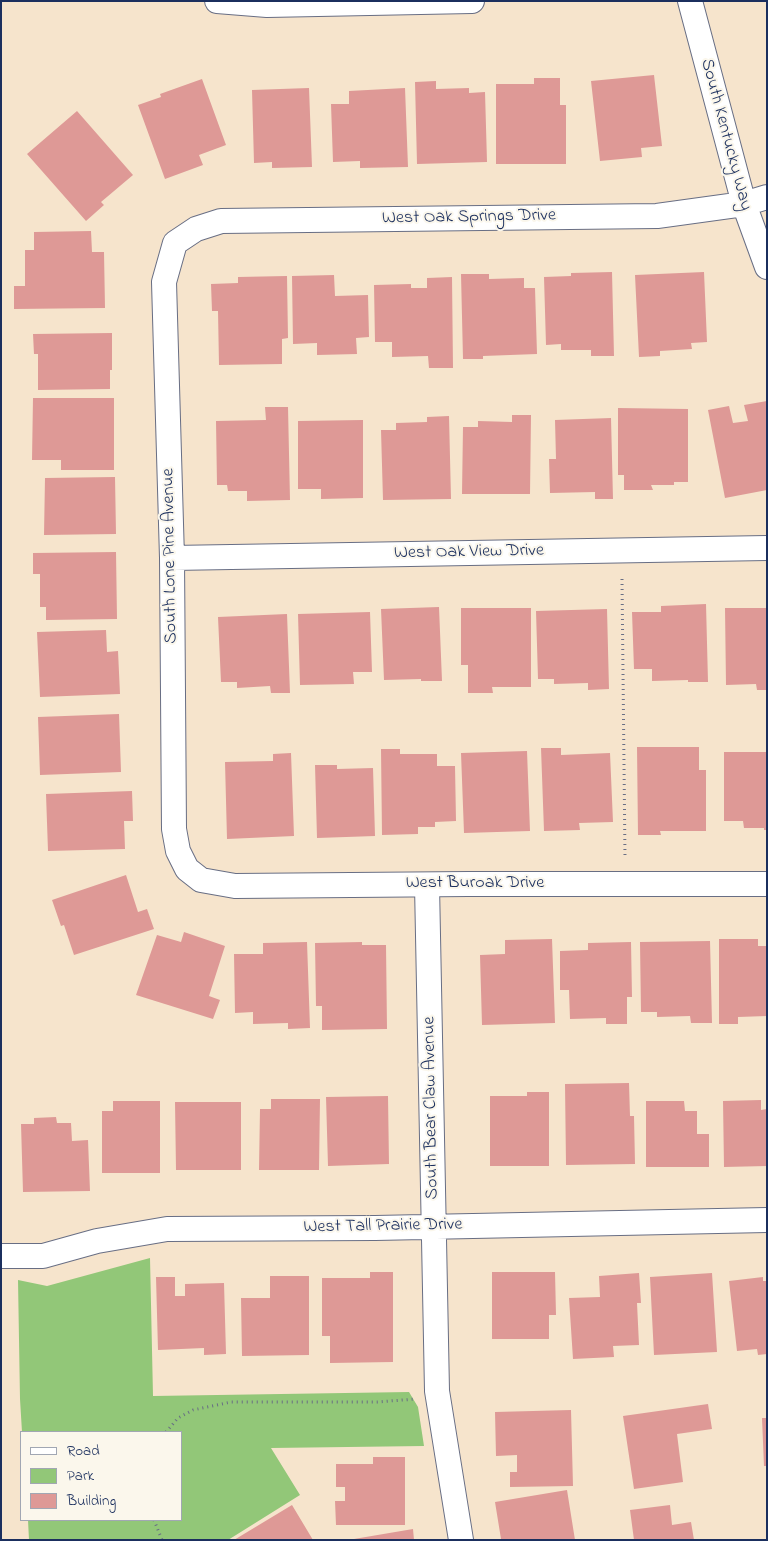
<!DOCTYPE html>
<html>
<head>
<meta charset="utf-8">
<style>
	body { margin:0 }
	#map { position:relative; width:768px; height:1541px; overflow:hidden; background:#f6e4cc; font-family:"Indie Flower",sans-serif }
	canvas { display:block }
	.frame { position:absolute; inset:0; border:2px solid #1b2f5e; pointer-events:none }
	.legend { position:absolute; left:20px; top:1431px; width:162px; height:90px; box-sizing:border-box; background:#fbf7ec; border:1px solid #a1a7b3; margin:0; padding:6px 9px; list-style:none; font-size:15px; color:#1b2f5e }
	.legend li { display:flex; align-items:center; gap:10px; height:25px }
	.legend b { width:25px; border:1px solid #a1a7b3 }
</style>
</head>
<body>
<div id="map">
<canvas width="768" height="1541"></canvas>
<div class="frame"></div>
<ul class="legend">
<li><b style="height:6px;background:#fff"></b>Road</li>
<li><b style="height:14px;background:#92c778"></b>Park</li>
<li><b style="height:14px;background:#de9996"></b>Building</li>
</ul>
</div>
<script>
const context = document.querySelector('canvas').getContext('2d');
context.lineJoin = 'round';
function fill(path, color) { context.fillStyle = color; context.fill(path, 'evenodd'); }
const poly = rows => new Path2D(rows.map(r => 'M' + r).join(''));
function strokePath(path, color, width, dash) { context.strokeStyle = color; context.lineWidth = width; context.lineCap = dash ? 'butt' : 'round'; context.setLineDash(dash || []); context.stroke(path); }
function write(font, color, halo, rows, align = 'center') {
  context.font = font + ' "Indie Flower",sans-serif'; context.lineWidth = 4; context.setLineDash([]); context.textBaseline = 'middle'; context.strokeStyle = halo; context.fillStyle = color; for (const [text, x, y, turn = 0] of rows) {
    context.save(); context.translate(x, y); context.rotate((+turn || 0) * Math.PI / 180); context.textAlign = isNaN(turn) ? turn : align; if (halo) context.strokeText(text, 0, 0); context.fillText(text, 0, 0); context.restore();
  }
}
const green = poly([
	[150,1258,153,1396,409,1392,418,1407,424,1446,271,1448,300,1495,228,1540,29,1540,28,1520,181,1520,181,1432,22,1432,20,1399,18,1280,47,1286]
]);
const building = poly([
	[654,75,662,146,641,148,642,157,600,161,591,81],
	[534,78,560,78,560,105,566,105,566,164,496,164,496,84,534,84],
	[202,79,226,145,199,155,203,165,165,179,138,105,161,97,160,94],
	[436,81,436,89,469,88,469,93,485,92,487,162,417,164,415,82],
	[309,88,312,167,272,168,272,162,254,163,252,90],
	[405,88,408,167,360,168,360,161,333,162,331,104,349,104,349,91],
	[77,111,133,175,101,202,104,205,86,221,27,154],
	[91,231,92,252,104,252,105,308,14,309,14,286,25,286,25,250,34,250,34,232],
	[612,272,614,356,591,356,591,350,561,350,561,344,546,345,544,277,571,276,571,273],
	[704,272,707,342,691,343,692,349,660,351,660,356,639,357,635,275],
	[461,274,489,274,489,279,524,278,524,288,535,288,537,354,483,356,483,359,463,359],
	[334,275,335,296,368,295,369,337,356,338,357,354,317,355,317,343,293,344,292,276],
	[287,276,288,338,282,339,282,364,219,365,218,311,212,311,211,284,238,283,238,277],
	[452,277,453,368,429,368,428,356,392,357,392,342,375,342,374,285,411,284,411,288,427,288,427,278],
	[112,333,112,370,110,370,110,389,38,390,38,354,34,354,33,334],
	[33,398,114,398,114,470,61,470,61,460,32,460],
	[767,401,767,490,725,498,708,410,729,406,733,423,748,421,744,405],
	[265,407,288,407,290,500,247,501,247,491,228,491,227,485,217,485,216,421,266,420],
	[618,408,688,409,688,482,674,482,674,485,651,485,653,490,624,490,624,475,618,475],
	[512,415,531,415,530,494,462,494,463,427,478,427,478,421,512,422],
	[449,416,451,499,383,500,381,430,396,430,396,423,427,422,427,417],
	[611,418,613,499,595,499,595,492,550,493,549,459,556,459,555,420],
	[363,420,363,498,321,499,321,489,298,489,298,421],
	[115,477,116,534,44,535,45,478],
	[116,552,117,619,46,620,46,607,40,607,40,574,33,574,33,553],
	[706,604,708,682,688,682,688,680,652,681,652,669,634,669,632,612,661,612,661,606],
	[439,607,442,681,421,681,421,679,384,680,381,609],
	[461,608,531,608,531,687,492,687,493,693,468,693,468,665,461,665],
	[725,608,767,608,767,690,757,690,756,684,726,685],
	[607,609,609,689,588,690,588,683,554,684,554,679,538,679,536,611],
	[370,612,372,672,353,672,354,684,300,685,298,614],
	[287,614,290,693,271,693,270,686,237,688,237,682,221,682,218,617],
	[106,630,107,652,118,651,120,694,40,697,37,632],
	[119,714,121,772,40,775,38,717],
	[637,747,699,747,699,770,706,770,706,831,660,831,661,835,638,835],
	[541,748,561,748,561,755,610,753,613,822,579,823,580,830,544,831],
	[381,749,400,749,400,754,437,754,437,766,455,766,456,821,435,822,435,827,418,827,418,834,382,835],
	[527,751,530,831,464,833,461,753],
	[724,752,767,752,767,830,764,830,764,828,744,828,743,821,724,821],
	[291,753,294,836,227,839,225,762,273,761,273,754],
	[315,765,337,765,337,769,373,768,375,836,317,838],
	[132,791,133,821,124,821,125,849,48,851,46,794],
	[126,875,138,912,147,909,154,929,74,955,64,925,61,926,52,900],
	[184,932,225,946,209,996,220,1000,213,1019,136,995,157,935,181,942],
	[552,939,555,1023,482,1025,480,955,505,954,505,940],
	[719,939,758,939,758,946,767,946,767,1016,738,1017,738,1024,719,1024],
	[710,941,712,1023,691,1023,690,1016,657,1017,657,1012,641,1012,640,942],
	[307,942,310,1028,288,1029,288,1023,253,1024,253,1012,235,1013,234,954,263,954,263,943],
	[362,942,362,945,386,945,387,1029,322,1030,322,1006,316,1006,315,943],
	[631,942,632,997,627,997,627,1024,606,1024,606,1018,570,1019,569,990,560,990,560,951,588,950,588,943],
	[629,1083,630,1116,634,1116,635,1164,566,1165,565,1084],
	[527,1092,549,1092,549,1166,490,1166,490,1096,527,1096],
	[388,1096,389,1164,328,1166,326,1097],
	[271,1099,320,1099,319,1170,259,1170,260,1109,271,1109],
	[761,1100,761,1110,767,1109,767,1166,724,1167,723,1101],
	[113,1101,160,1101,160,1173,102,1173,102,1111,113,1111],
	[646,1101,684,1101,685,1111,697,1111,697,1134,709,1134,709,1167,646,1167],
	[175,1102,241,1102,241,1170,176,1170],
	[56,1117,57,1123,71,1123,72,1141,88,1140,90,1191,23,1192,21,1124,34,1124,34,1118],
	[370,1272,393,1272,393,1362,330,1363,330,1336,322,1336,322,1278,370,1278],
	[492,1272,555,1272,556,1315,549,1315,549,1339,492,1339],
	[639,1273,641,1303,637,1303,639,1345,613,1346,614,1357,573,1359,569,1298,600,1297,599,1276],
	[712,1273,717,1352,654,1355,650,1277],
	[270,1276,309,1276,309,1355,242,1356,241,1298,270,1298],
	[156,1277,175,1277,175,1296,185,1296,185,1284,224,1283,226,1354,204,1355,204,1348,158,1350],
	[763,1277,763,1281,767,1281,767,1354,758,1355,757,1349,737,1351,729,1281],
	[708,1404,712,1429,677,1434,683,1482,634,1489,623,1416],
	[571,1410,573,1486,510,1487,510,1472,517,1472,517,1455,496,1456,495,1412],
	[762,1418,767,1418,767,1466,764,1466],
	[373,1457,405,1457,405,1525,336,1525,335,1501,345,1501,345,1487,336,1487,336,1464,373,1464],
	[567,1490,575,1540,501,1539,495,1502],
	[292,1505,313,1540,234,1540],
	[670,1505,672,1525,691,1522,694,1540,634,1540,630,1510],
	[413,1529,414,1540,354,1540,354,1539]
]);
const path = poly([
	[622,579,625,857],
	[166,1432,178,1418,193,1410,231,1402,377,1402,416,1399],
	[154,1520,162,1540]
]);
const minor = poly([
	[217,1,267,5,472,1],
	[690,1,744,204,767,267],
	[767,197,744,204,657,216,221,221,196,229,175,243,164,282,172,558,174,829,178,851,187,869,201,880,235,886,468,884,767,884],
	[172,558,767,548],
	[427,885,437,1391,461,1540],
	[1,1256,43,1256,97,1241,167,1229,375,1228,767,1220]
]);
const streetNames = [
	["South Kentucky Way",725,135,75],
	["West Oak Springs Drive",469,218,-1],
	["West Oak View Drive",469,553,-1],
	["South Lone Pine Avenue",171,556,-91],
	["West Buroak Drive",475,884],
	["South Bear Claw Avenue",432,1108,-91],
	["West Tall Prairie Drive",383,1227,-1]
];
fill(green, '#92c778');
fill(building, '#de9996');
strokePath(minor, '#686e84', 26);
strokePath(path, '#686e84', 3, [1, 4]);
strokePath(minor, '#fff', 24);
write('18px', '#1b2f5e', '#fbf7ec', streetNames);
</script>
</body>
</html>
